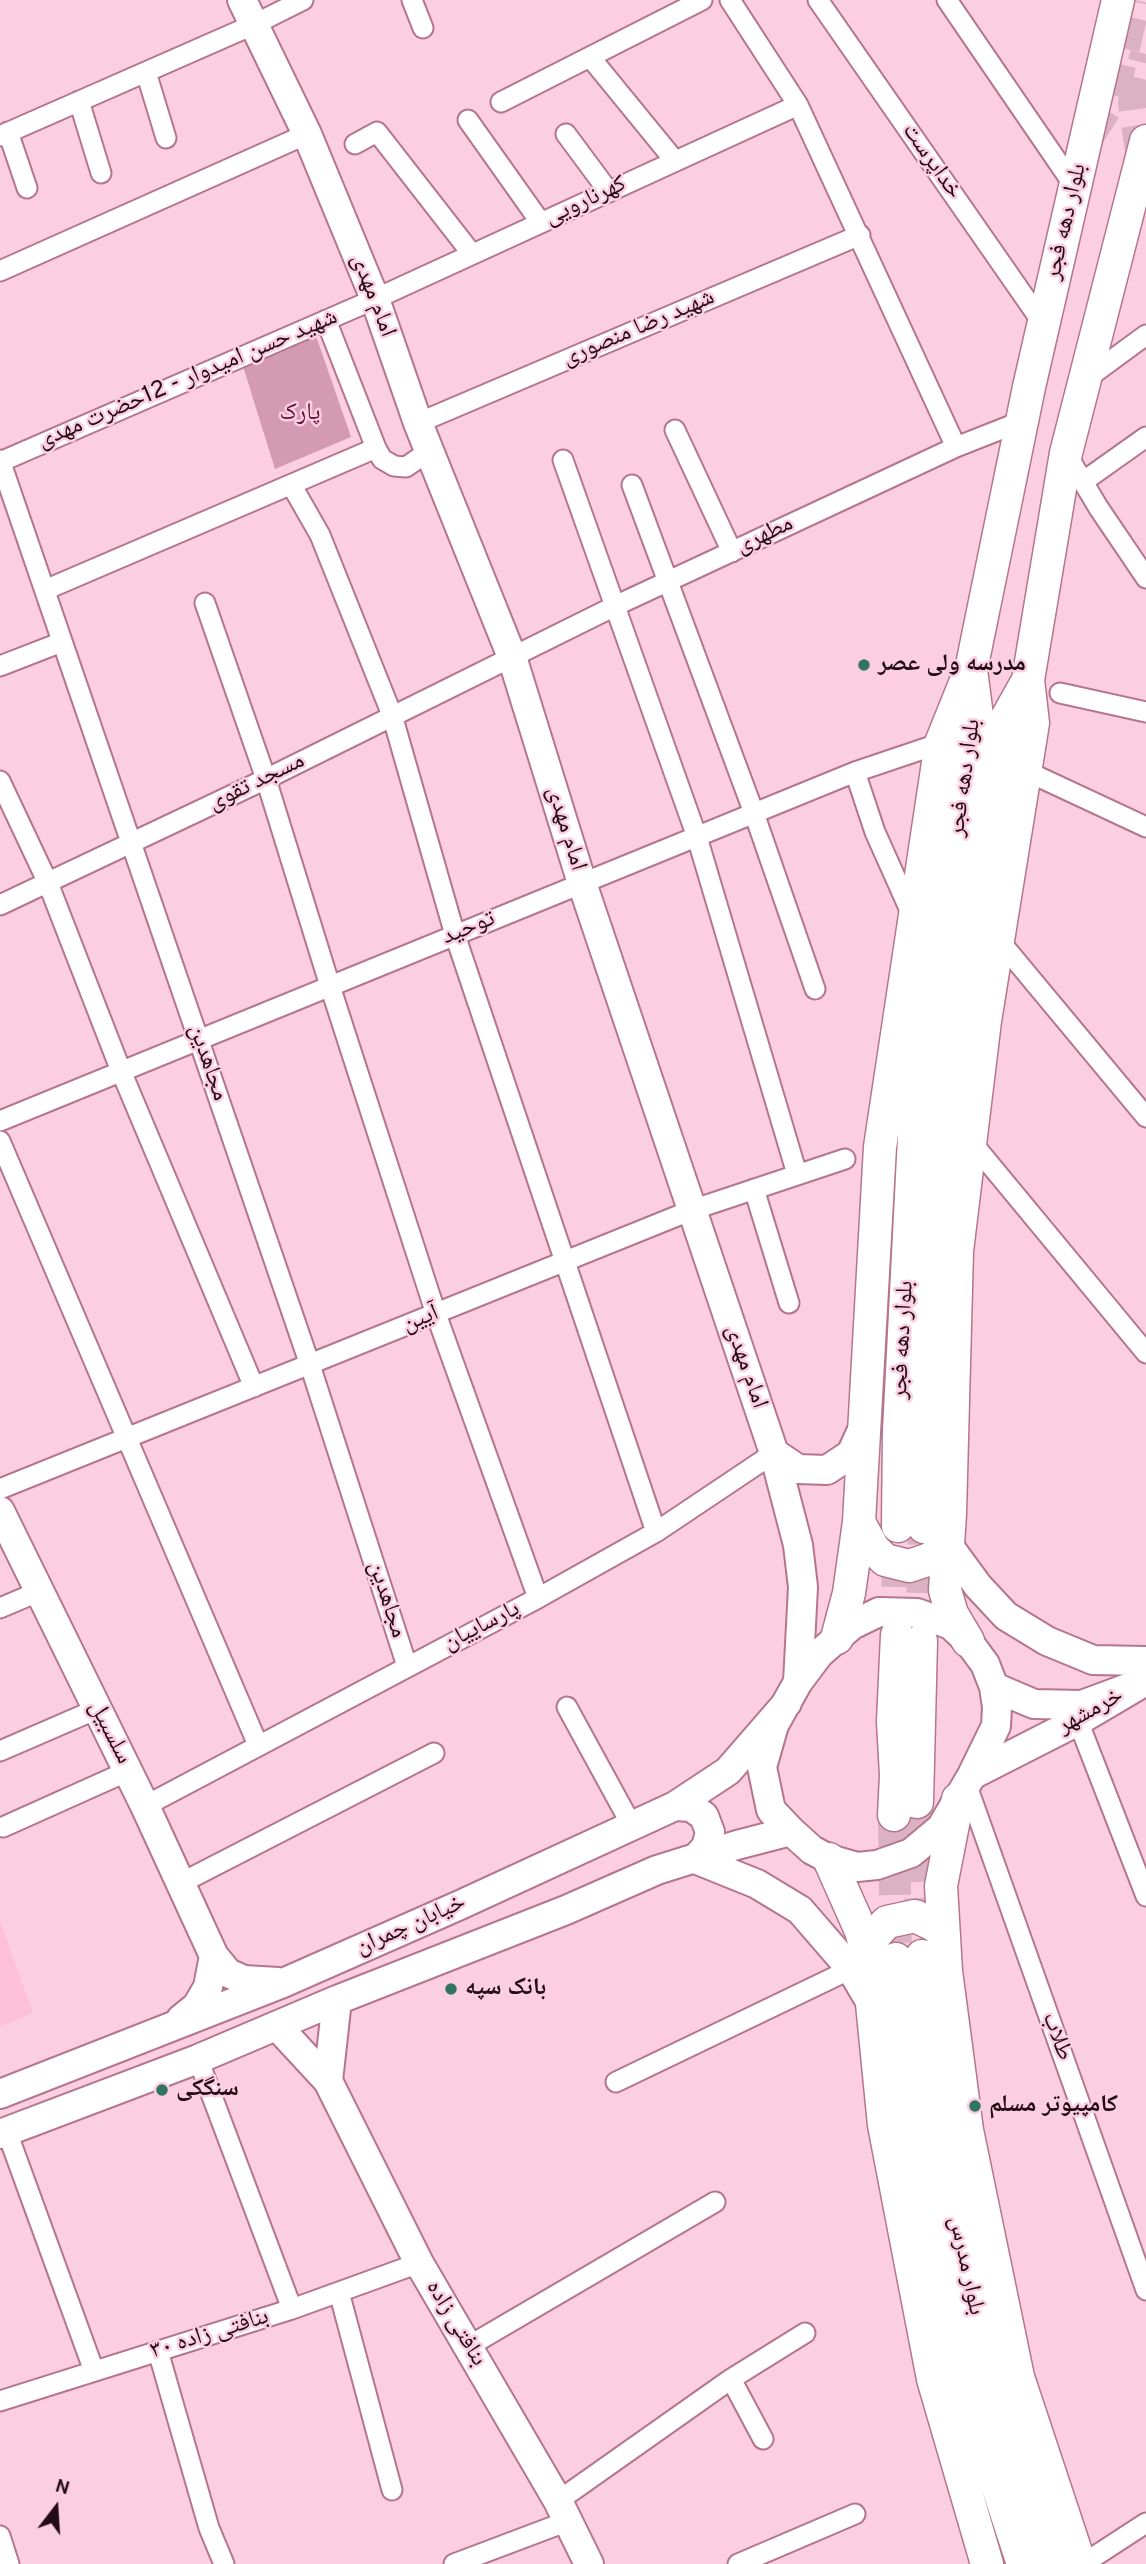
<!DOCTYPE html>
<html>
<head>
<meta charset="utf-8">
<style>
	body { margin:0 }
	#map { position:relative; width:1146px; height:2564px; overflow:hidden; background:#fbcfe0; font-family:Overpass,sans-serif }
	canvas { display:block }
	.north { position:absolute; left:21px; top:2473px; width:70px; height:70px; -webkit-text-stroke:5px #fbcfe0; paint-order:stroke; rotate:17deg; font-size:19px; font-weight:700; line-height:28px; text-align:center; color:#240c16 }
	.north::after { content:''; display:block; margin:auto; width:24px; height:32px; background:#240c16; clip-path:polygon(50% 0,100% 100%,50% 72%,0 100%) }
</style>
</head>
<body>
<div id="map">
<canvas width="1146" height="2564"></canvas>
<div class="north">N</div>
</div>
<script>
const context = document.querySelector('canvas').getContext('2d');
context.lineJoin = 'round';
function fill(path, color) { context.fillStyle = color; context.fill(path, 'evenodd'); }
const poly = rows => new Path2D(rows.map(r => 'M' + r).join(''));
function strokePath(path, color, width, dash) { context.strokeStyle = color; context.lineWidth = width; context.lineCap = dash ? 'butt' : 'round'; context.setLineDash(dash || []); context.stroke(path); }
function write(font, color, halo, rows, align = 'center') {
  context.font = font + ' Overpass,"Noto Naskh Arabic",sans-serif'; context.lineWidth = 5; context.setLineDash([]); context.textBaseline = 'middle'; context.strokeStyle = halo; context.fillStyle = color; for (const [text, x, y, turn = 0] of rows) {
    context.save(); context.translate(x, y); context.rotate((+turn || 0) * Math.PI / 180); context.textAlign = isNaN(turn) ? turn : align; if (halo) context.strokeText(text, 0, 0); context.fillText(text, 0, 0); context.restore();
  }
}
const built = poly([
	[0,1921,33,2013,0,2026]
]);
const green = poly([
	[314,330,351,437,275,469,242,363]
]);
const primaryTunnel = poly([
	[1088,136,1112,99,1135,0],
	[1142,157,1134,103,1146,54],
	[897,1635,898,1526],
	[921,1641,924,1527],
	[917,1802,922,1956],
	[894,1815,896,1959]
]);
const street = poly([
	[412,0,423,28],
	[730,0,798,105,956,447],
	[818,0,1044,325],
	[947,0,1075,187],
	[590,57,675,161],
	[146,72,166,138],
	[79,101,101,173],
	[501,102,702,0],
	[468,120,541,223],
	[8,132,27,188],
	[566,134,609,192],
	[0,136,255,24,303,0],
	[355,144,377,132,472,254],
	[0,271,307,134],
	[326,320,376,448,382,459,394,466,406,467,429,451],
	[1086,379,1146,335],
	[418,423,860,235],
	[675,430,732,552],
	[1066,453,1098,507,1146,578],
	[0,460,310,1365,407,1666],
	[563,460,697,837,797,1174],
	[0,462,375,299,798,105],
	[1084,481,1146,437],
	[632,485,754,813,815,989],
	[292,486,320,535,392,715,455,935,656,1532],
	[45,590,376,448],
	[205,603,266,779,330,986,436,1314,538,1598],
	[0,666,62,642],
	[1060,693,1146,712],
	[1024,770,1146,827],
	[855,772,875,832,913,917],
	[0,781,48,883,121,1071,254,1387],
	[0,905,266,779,615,606,956,447,1022,421],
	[998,939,1146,1117],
	[0,1121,855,772,941,743],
	[969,1139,1146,1353],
	[0,1141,258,1745],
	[754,1189,789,1303],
	[0,1489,692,1210,845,1159],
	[0,1608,40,1591],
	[567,1707,632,1826],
	[1078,1721,1146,1896],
	[0,1751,97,1709],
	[966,1783,1146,2290],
	[145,1806,538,1598,656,1532,774,1453],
	[3,1827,128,1771],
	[181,1883,434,1753],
	[198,2059,292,2309],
	[616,2082,851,1969],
	[7,2132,94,2371],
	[339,2292,392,2490],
	[469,2346,715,2202],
	[158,2351,209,2528,224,2564],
	[731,2379,763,2439],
	[0,2401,292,2309,419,2263],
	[558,2501,731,2379,805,2333],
	[0,2536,9,2564],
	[454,2564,568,2521],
	[738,2564,855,2514],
	[1083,2564,1146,2523]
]);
const secondary = poly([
	[242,0,307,134,375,299,418,423,512,657,582,883,774,1453,798,1545,803,1587,798,1682],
	[774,1453,798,1469,827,1470,851,1454,863,1428],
	[0,1511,145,1806,214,1956,228,1973,244,1980,278,1982],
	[948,1545,978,1586,1006,1616,1047,1641,1093,1660,1146,1661],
	[879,1612,917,1613,951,1625,968,1641,985,1664,994,1687,997,1707,996,1726,972,1775,941,1828,911,1853,877,1865,857,1867,829,1859,812,1850,791,1831,771,1810,762,1767,774,1725,798,1682,819,1654,852,1625,879,1612],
	[972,1775,1078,1721,1144,1682,1082,1705,1034,1704,994,1687],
	[675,1806,691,1807,704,1816,710,1832,706,1847,695,1859,757,1884,800,1910,851,1969,871,2003],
	[181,2019,197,2006,208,1987,214,1956],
	[277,2026,328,2081,419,2263,558,2501,589,2564],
	[328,2081,337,2000],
	[0,2094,283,1983,460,1905,675,1806,728,1771,787,1703],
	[0,2134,198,2059,337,2000,566,1910,657,1870,737,1845,791,1831]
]);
const primary = poly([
	[859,1522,873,1548,885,1560,909,1566,930,1559,948,1545],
	[898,1526,899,1431,916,1098,977,716,971,670,1029,387,1118,0],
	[924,1527,925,1446,943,1115,964,951,1005,721,1028,680,1066,453,1146,141],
	[837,1638,849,1593,859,1522,880,1147,941,743,970,671],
	[968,1641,952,1614,945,1590,950,1514,957,1251,985,1021,1033,723,1028,680],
	[958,1799,941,1886,946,1971,967,2130,1018,2377,1080,2564],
	[917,1802,921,1641],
	[894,1815,896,1775,893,1721,897,1635],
	[829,1859,861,1931,867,1953,884,2125,933,2379,987,2564],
	[867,1953,874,1936,887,1922,915,1916,936,1926,944,1935],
	[922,1956,939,2141,967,2281,997,2407,1056,2564],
	[896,1959,911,2096,933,2230,962,2377,1023,2564]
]);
const markers = [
	[864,665,7,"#337362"],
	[451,1989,7,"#337362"],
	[162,2090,7,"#337362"],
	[975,2106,7,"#337362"]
];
const streetNames = [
	["خداپرست",931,162,55],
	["کهرنارویی",586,202,-25],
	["بلوار دهه فجر",1067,222,-77],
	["امام مهدی",372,296,69],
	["شهید رضا منصوری",639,329,-23],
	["شهید حسن امیدوار - 12حضرت مهدی",188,380,-23],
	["مطهری",765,536,-25],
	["بلوار دهه فجر",966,778,-82],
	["مسجد تقوی",257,783,-26],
	["امام مهدی",565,829,73],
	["توحید",469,929,-22],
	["مجاهدین",207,1063,71],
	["آیین",421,1320,-22],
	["بلوار دهه فجر",904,1340,-87],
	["امام مهدی",745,1367,71],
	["مجاهدین",386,1600,72],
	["پارساییان",482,1627,-27],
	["خرمشهر",1091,1712,-29],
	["سلسبیل",109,1733,63],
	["خیابان چمران",411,1926,-24],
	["طلاب",1056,2037,70],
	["بلوار مدرس",965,2266,78],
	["بنافتی زاده",455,2324,59],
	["بنافتی زاده ۳۰",210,2335,-17]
];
const parkNames = [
	["پارک",300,414]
];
const poiNames = [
	["مدرسه ولی عصر",878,665],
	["بانک سپه",465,1989],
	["سنگکی",176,2090],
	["کامپیوتر مسلم",989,2106]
];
fill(built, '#febfd8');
fill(green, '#d39ab1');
strokePath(primaryTunnel, '#dbb2c2', 32, [32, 16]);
strokePath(street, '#b5758f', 23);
strokePath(secondary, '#b5758f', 32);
strokePath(primary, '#b5758f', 35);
strokePath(street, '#fff', 19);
strokePath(secondary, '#fff', 28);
strokePath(primary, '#fff', 32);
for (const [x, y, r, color] of markers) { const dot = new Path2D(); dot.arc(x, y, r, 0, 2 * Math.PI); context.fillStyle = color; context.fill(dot); strokePath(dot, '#fbcfe0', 2.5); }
write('24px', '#240c16', '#fbcfe0', streetNames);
write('24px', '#5e0c38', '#fbcfe0', parkNames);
write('bold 24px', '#240c16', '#fbcfe0', poiNames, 'left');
</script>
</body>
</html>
